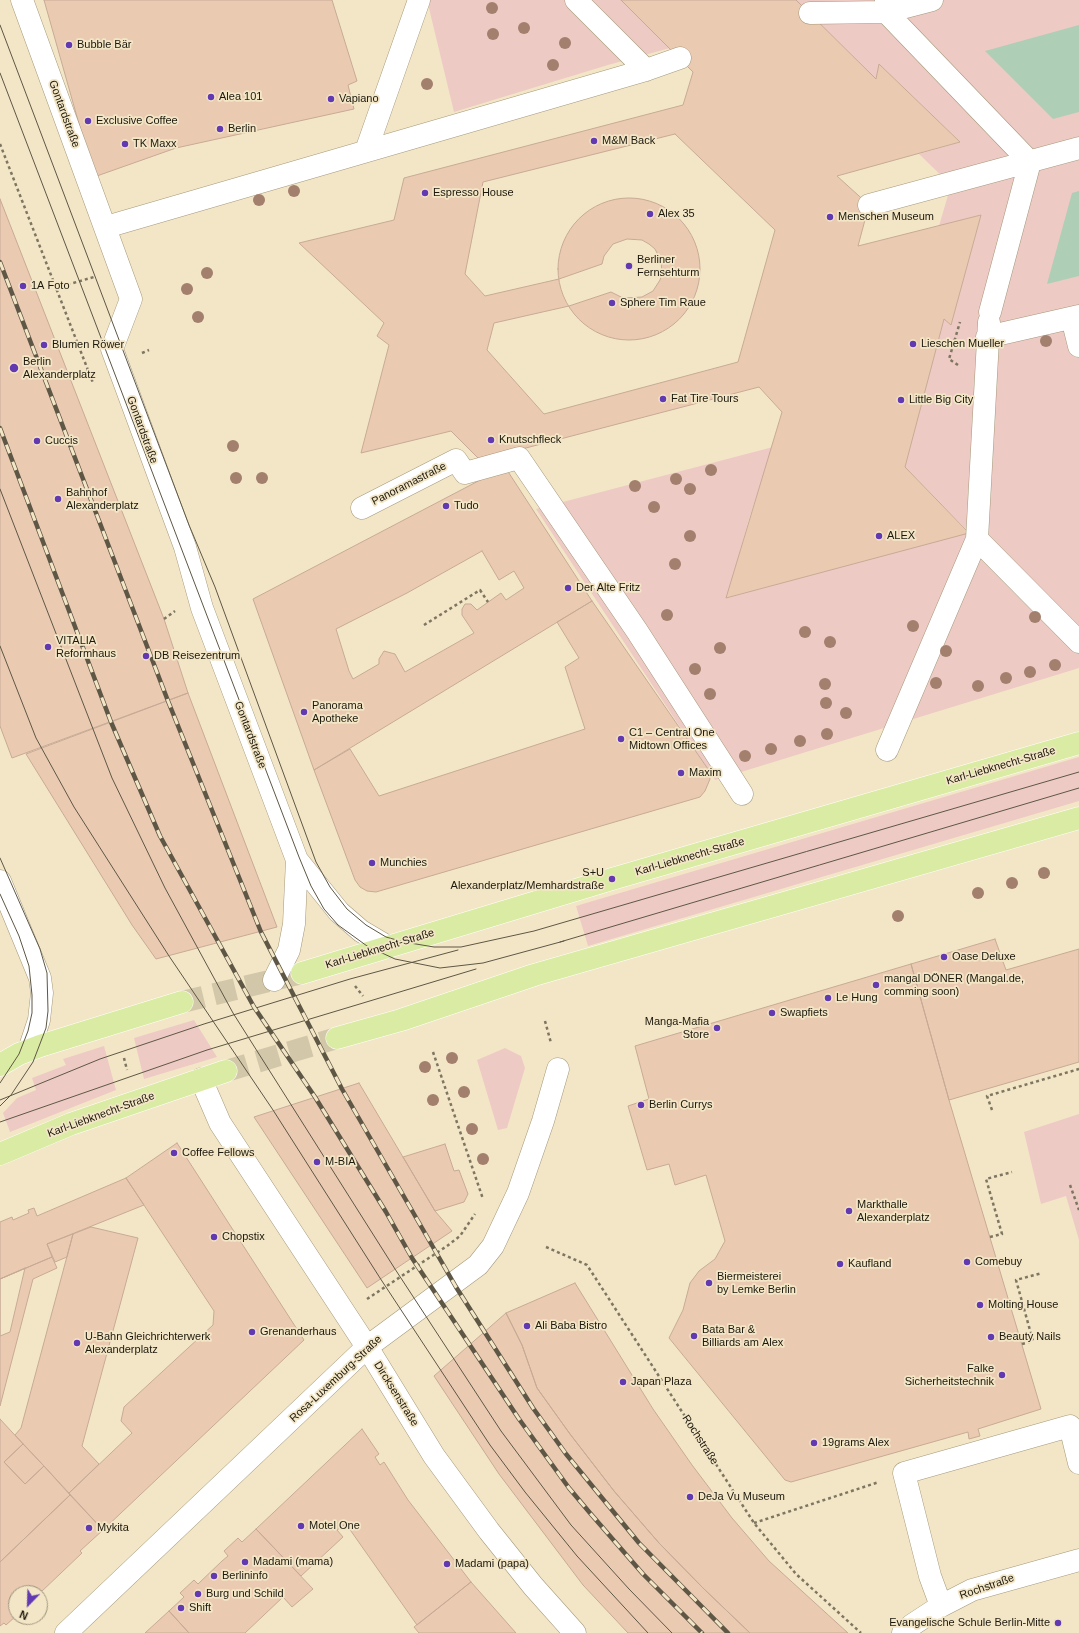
<!DOCTYPE html>
<html>
<head>
<meta charset="utf-8">
<style>
	body { margin:0 }
	#map { position:relative; width:1079px; height:1633px; overflow:hidden; background:#f3e6c6; font-family:Arial,sans-serif }
	canvas { display:block }
	.north { position:absolute; left:8px; top:1585px; width:40px; height:40px; box-sizing:border-box; background:#f3e6c6; border:1px solid #9d947c; border-radius:50%; rotate:203deg; font-size:11px; font-weight:700; line-height:16px; text-align:center; color:#1c180c }
	.north::after { content:''; display:block; margin:auto; width:14px; height:18px; background:#6339b1; clip-path:polygon(50% 0,100% 100%,50% 72%,0 100%) }
</style>
</head>
<body>
<div id="map">
<canvas width="1079" height="1633"></canvas>
<div class="north">N</div>
</div>
<script>
const context = document.querySelector('canvas').getContext('2d');
context.lineJoin = 'round';
function fill(path, color) { context.fillStyle = color; context.fill(path, 'evenodd'); }
const poly = rows => new Path2D(rows.map(r => 'M' + r).join(''));
function strokePath(path, color, width, dash) { context.strokeStyle = color; context.lineWidth = width; context.lineCap = dash ? 'butt' : 'round'; context.setLineDash(dash || []); context.stroke(path); }
function write(font, color, halo, rows, align = 'center') {
  context.font = font + ' Arial,sans-serif'; context.lineWidth = 3.5; context.setLineDash([]); context.textBaseline = 'middle'; context.strokeStyle = halo; context.fillStyle = color; for (const [text, x, y, turn = 0] of rows) {
    context.save(); context.translate(x, y); context.rotate((+turn || 0) * Math.PI / 180); context.textAlign = isNaN(turn) ? turn : align; if (halo) context.strokeText(text, 0, 0); context.fillText(text, 0, 0); context.restore();
  }
}
const green = poly([
	[427,0,621,0,670,48,608,65,454,112],
	[796,0,1079,0,1079,668,715,780,536,509,773,447,749,519,727,598,969,532,905,467,944,319,951,325,981,215,939,226,951,185,919,154,960,142,880,65,876,79],
	[1079,757,1079,801,588,946,576,906],
	[194,1020,217,1057,144,1079,134,1038],
	[104,1046,116,1090,10,1132,3,1113,17,1098,36,1090,32,1078,66,1065,63,1059],
	[505,1048,521,1056,525,1068,507,1128,498,1130,477,1060],
	[1079,1114,1079,1240,1066,1196,1041,1204,1024,1132]
]);
const water = poly([
	[1079,25,1079,112,1053,119,985,51],
	[1079,191,1079,276,1047,284,1072,193]
]);
const building = poly([
	[44,0,332,0,357,81,348,85,354,109,176,148,94,177,44,0],
	[621,0,796,0,876,79,879,64,960,142,837,176,869,205,858,246,981,215,951,325,944,319,905,467,969,533,726,598,782,412,759,387,480,460,451,431,361,453,389,345,377,336,384,323,299,243,394,220,404,178,683,105,693,72,621,0],
	[675,134,775,230,738,362,544,414,487,350,494,323,569,306,611,292,623,298,642,297,653,291,660,280,662,273,661,261,655,249,649,244,642,240,627,239,613,244,604,256,602,264,559,279,485,296,465,274,483,182,675,134],
	'558 269a71 71 0 1 1 142 0a71 71 0 1 1-142 0Z',
	[0,199,164,619,188,693,12,758,0,726,0,199],
	[505,467,592,601,314,770,253,599,505,467],
	[482,551,499,580,514,571,524,588,506,600,501,593,477,610,471,604,465,604,462,609,462,615,474,633,405,672,395,654,384,651,379,659,379,664,353,679,349,671,336,629,407,593,482,551],
	[592,601,708,769,710,779,705,791,700,797,376,892,367,891,360,887,355,880,314,770,350,749,379,796,585,729,565,667,579,658,557,622,592,601],
	[188,693,277,927,156,959,132,925,26,754,188,693],
	[995,939,1006,970,1079,949,1079,1062,949,1100,911,964,995,939],
	[911,964,949,1100,1041,1409,978,1429,980,1436,969,1439,968,1432,791,1482,785,1480,669,1338,683,1310,690,1283,699,1271,715,1259,725,1241,706,1175,675,1185,669,1164,647,1170,628,1106,649,1099,635,1046,911,964],
	[359,1083,435,1211,452,1231,367,1288,254,1117,359,1083],
	[177,1143,304,1340,103,1530,69,1493,132,1433,121,1421,124,1407,213,1325,214,1311,126,1178,177,1143],
	[445,1144,454,1171,459,1170,468,1194,464,1202,435,1211,403,1157,445,1144],
	[126,1178,144,1205,47,1244,52,1257,0,1279,0,1222,12,1217,13,1220,29,1213,28,1210,34,1208,37,1216,126,1178],
	[91,1227,138,1238,82,1446,99,1464,69,1493,15,1435,21,1428,73,1234,91,1227],
	[73,1234,67,1257,55,1262,47,1244,73,1234],
	[52,1257,57,1268,33,1279,0,1406,0,1279,52,1257],
	[25,1268,10,1332,0,1336,0,1279,25,1268],
	[575,1283,653,1409,692,1465,732,1518,769,1561,848,1633,750,1633,703,1588,659,1543,614,1491,570,1434,537,1388,522,1345,506,1313,575,1283],
	[506,1313,522,1345,537,1388,570,1434,614,1491,659,1543,703,1588,750,1633,628,1633,583,1585,499,1474,434,1376,506,1313],
	[0,1419,23,1444,4,1462,25,1484,44,1466,70,1495,0,1562,0,1419],
	[362,1429,379,1454,375,1457,380,1465,384,1462,408,1500,471,1582,417,1625,346,1524,337,1530,343,1537,301,1576,256,1529,362,1429],
	[23,1444,44,1466,25,1484,4,1462,23,1444],
	[70,1495,103,1530,80,1551,82,1553,40,1593,16,1593,16,1616,6,1625,4,1623,0,1626,0,1562,70,1495],
	[256,1529,313,1589,292,1607,283,1597,245,1633,189,1633,169,1611,184,1597,180,1593,194,1580,198,1584,222,1561,228,1556,224,1551,238,1538,242,1542,256,1529],
	[471,1582,516,1633,419,1633,414,1627,471,1582],
	[169,1611,189,1633,145,1633,169,1611]
]);
const majorTunnel = poly([
	[182,1002,302,973],
	[226,1071,337,1038]
]);
const path = poly([
	[0,144,93,383],
	[56,288,94,277],
	[142,353,149,350],
	[958,365,949,359,960,322],
	[69,378,89,371],
	[164,619,175,611],
	[424,625,480,590,488,602],
	[355,986,363,996],
	[545,1021,551,1043],
	[433,1052,483,1199],
	[124,1058,127,1070],
	[992,1110,987,1096,1079,1069],
	[1070,1185,1079,1210],
	[990,1237,1002,1234,986,1179,1012,1172],
	[546,1247,587,1265,754,1523,796,1574,861,1633],
	[367,1299,447,1246,460,1236,475,1214],
	[1022,1344,1033,1341,1016,1280,1042,1273],
	[754,1523,879,1482]
]);
const minor = poly([
	[22,0,131,299,112,349,185,547,202,608,297,860,339,912,361,931,388,947],
	[576,0,646,70],
	[886,0,886,12,1030,162,990,312],
	[810,13,886,12,932,0],
	[366,151,419,0],
	[869,205,1079,148],
	[106,227,646,70,680,58],
	[1072,318,1079,346],
	[989,322,977,539,1079,642],
	[987,337,1079,316],
	[362,508,456,460,465,473,519,458,637,631,742,794],
	[887,750,977,539],
	[0,881,40,978,42,993,39,1020,29,1050],
	[274,980,289,950,294,924,297,860],
	[201,1079,220,1123,367,1347,434,1456,489,1531,533,1586,575,1633],
	[941,1606,930,1576,904,1473,1070,1426,1079,1463],
	[66,1633,367,1347,478,1265,493,1246,518,1193,543,1121,558,1069],
	[903,1633,912,1625,941,1606,972,1590,1079,1560]
]);
const major = poly([
	[302,973,612,879,1079,743],
	[337,1038,401,1020,534,975,1079,818],
	[0,1065,19,1054,40,1046,182,1002],
	[0,1154,71,1124,226,1071]
]);
const tram = poly([
	[0,25,189,525,215,587,316,862,330,887,347,909,366,925,386,937,404,942,434,947,461,947,534,931,1079,772],
	[0,73,299,857,311,886,324,909,338,925,367,946,395,959,440,968,483,963,564,941],
	[0,489,112,778,165,888,233,1013,395,1269,501,1431,571,1525,629,1589,672,1633],
	[0,646,36,738,74,807,169,956,273,1110,380,1278,490,1445,525,1492,577,1556,648,1633],
	[0,858,40,949,47,973,48,1011,46,1028,33,1062,11,1095,0,1106],
	[0,894,19,936,29,966,32,995,32,1013,28,1031,19,1054,0,1083],
	[560,942,1079,788],
	[0,1100,100,1059,204,1024,350,979,458,950],
	[0,1122,207,1050,476,969]
]);
const rail = poly([
	[0,262,168,701,261,932,342,1089,456,1287,533,1408,566,1454,639,1543,728,1633],
	[0,428,111,722,160,836,254,1007,315,1097,386,1212,412,1258,519,1419,569,1488,590,1513,643,1574,702,1633]
]);
const trees = [
	[492,8],
	[524,28],
	[493,34],
	[565,43],
	[553,65],
	[427,84],
	[294,191],
	[259,200],
	[207,273],
	[187,289],
	[198,317],
	[1046,341],
	[233,446],
	[711,470],
	[236,478],
	[262,478],
	[676,479],
	[635,486],
	[690,489],
	[654,507],
	[690,536],
	[675,564],
	[667,615],
	[1035,617],
	[913,626],
	[805,632],
	[830,642],
	[720,648],
	[946,651],
	[1055,665],
	[695,669],
	[1030,672],
	[1006,678],
	[936,683],
	[825,684],
	[978,686],
	[710,694],
	[826,703],
	[846,713],
	[827,734],
	[800,741],
	[771,749],
	[745,756],
	[1044,873],
	[1012,883],
	[978,893],
	[898,916],
	[452,1058],
	[425,1067],
	[464,1092],
	[433,1100],
	[472,1129],
	[483,1159]
];
const markers = [
	[69,45,4,"#6339b1"],
	[211,97,4,"#6339b1"],
	[331,99,4,"#6339b1"],
	[88,121,4,"#6339b1"],
	[220,129,4,"#6339b1"],
	[594,141,4,"#6339b1"],
	[125,144,4,"#6339b1"],
	[425,193,4,"#6339b1"],
	[650,214,4,"#6339b1"],
	[830,217,4,"#6339b1"],
	[629,266,4,"#6339b1"],
	[23,286,4,"#6339b1"],
	[612,303,4,"#6339b1"],
	[913,344,4,"#6339b1"],
	[44,345,4,"#6339b1"],
	[14,368,5,"#6339b1"],
	[663,399,4,"#6339b1"],
	[901,400,4,"#6339b1"],
	[491,440,4,"#6339b1"],
	[37,441,4,"#6339b1"],
	[58,499,4,"#6339b1"],
	[446,506,4,"#6339b1"],
	[879,536,4,"#6339b1"],
	[568,588,4,"#6339b1"],
	[48,647,4,"#6339b1"],
	[146,656,4,"#6339b1"],
	[304,712,4,"#6339b1"],
	[621,739,4,"#6339b1"],
	[681,773,4,"#6339b1"],
	[372,863,4,"#6339b1"],
	[612,879,4,"#6339b1"],
	[944,957,4,"#6339b1"],
	[876,985,4,"#6339b1"],
	[828,998,4,"#6339b1"],
	[772,1013,4,"#6339b1"],
	[717,1028,4,"#6339b1"],
	[641,1105,4,"#6339b1"],
	[174,1153,4,"#6339b1"],
	[317,1162,4,"#6339b1"],
	[849,1211,4,"#6339b1"],
	[214,1237,4,"#6339b1"],
	[967,1262,4,"#6339b1"],
	[840,1264,4,"#6339b1"],
	[709,1283,4,"#6339b1"],
	[980,1305,4,"#6339b1"],
	[527,1326,4,"#6339b1"],
	[252,1332,4,"#6339b1"],
	[694,1336,4,"#6339b1"],
	[991,1337,4,"#6339b1"],
	[77,1343,4,"#6339b1"],
	[1002,1375,4,"#6339b1"],
	[623,1382,4,"#6339b1"],
	[814,1443,4,"#6339b1"],
	[690,1497,4,"#6339b1"],
	[301,1526,4,"#6339b1"],
	[89,1528,4,"#6339b1"],
	[245,1562,4,"#6339b1"],
	[447,1564,4,"#6339b1"],
	[214,1576,4,"#6339b1"],
	[198,1594,4,"#6339b1"],
	[181,1608,4,"#6339b1"],
	[1058,1623,4,"#6339b1"]
];
const poiNames = [
	["Bubble Bär",77,45],
	["Alea 101",219,97],
	["Vapiano",339,99],
	["Exclusive Coffee",96,121],
	["Berlin",228,129],
	["M&M Back",602,141],
	["TK Maxx",133,144],
	["Espresso House",433,193],
	["Alex 35",658,214],
	["Menschen Museum",838,217],
	["Berliner",637,260],
	["Fernsehturm",637,273],
	["1A Foto",31,286],
	["Sphere Tim Raue",620,303],
	["Lieschen Mueller",921,344],
	["Blumen Röwer",52,345],
	["Berlin",23,362],
	["Alexanderplatz",23,375],
	["Fat Tire Tours",671,399],
	["Little Big City",909,400],
	["Knutschfleck",499,440],
	["Cuccis",45,441],
	["Bahnhof",66,493],
	["Alexanderplatz",66,506],
	["Tudo",454,506],
	["ALEX",887,536],
	["Der Alte Fritz",576,588],
	["VITALIA",56,641],
	["Reformhaus",56,654],
	["DB Reisezentrum",154,656],
	["Panorama",312,706],
	["Apotheke",312,719],
	["C1 – Central One",629,733],
	["Midtown Offices",629,746],
	["Maxim",689,773],
	["Munchies",380,863],
	["S+U",604,873,"right"],
	["Alexanderplatz/Memhardstraße",604,886,"right"],
	["Oase Deluxe",952,957],
	["mangal DÖNER (Mangal.de,",884,979],
	["comming soon)",884,992],
	["Le Hung",836,998],
	["Swapfiets",780,1013],
	["Manga-Mafia",709,1022,"right"],
	["Store",709,1035,"right"],
	["Berlin Currys",649,1105],
	["Coffee Fellows",182,1153],
	["M-BIA",325,1162],
	["Markthalle",857,1205],
	["Alexanderplatz",857,1218],
	["Chopstix",222,1237],
	["Comebuy",975,1262],
	["Kaufland",848,1264],
	["Biermeisterei",717,1277],
	["by Lemke Berlin",717,1290],
	["Molting House",988,1305],
	["Ali Baba Bistro",535,1326],
	["Bata Bar &",702,1330],
	["Billiards am Alex",702,1343],
	["Grenanderhaus",260,1332],
	["U-Bahn Gleichrichterwerk",85,1337],
	["Alexanderplatz",85,1350],
	["Beauty Nails",999,1337],
	["Falke",994,1369,"right"],
	["Sicherheitstechnik",994,1382,"right"],
	["Japan Plaza",631,1382],
	["19grams Alex",822,1443],
	["DeJa Vu Museum",698,1497],
	["Motel One",309,1526],
	["Mykita",97,1528],
	["Madami (mama)",253,1562],
	["Madami (papa)",455,1564],
	["Berlininfo",222,1576],
	["Burg und Schild",206,1594],
	["Shift",189,1608],
	["Evangelische Schule Berlin-Mitte",1050,1623,"right"]
];
const streetNames = [
	["Gontardstraße",64,114,70],
	["Gontardstraße",142,430,70],
	["Panoramastraße",409,484,-27],
	["Gontardstraße",250,735,69],
	["Karl-Liebknecht-Straße",1001,766,-16],
	["Karl-Liebknecht-Straße",690,857,-16],
	["Karl-Liebknecht-Straße",380,949,-17],
	["Karl-Liebknecht-Straße",101,1115,-20],
	["Rosa-Luxemburg-Straße",336,1379,-43],
	["Dircksenstraße",396,1394,58],
	["Rochstraße",700,1440,57],
	["Rochstraße",987,1587,-19]
];
fill(green, '#eecac5');
fill(water, '#aecfb5');
fill(building, '#ebcab2');
strokePath(building, '#c7aa95', 1);
strokePath(majorTunnel, '#d3c7aa', 22, [22, 11]);
strokePath(minor, '#a5997b', 23);
strokePath(major, '#fff', 23);
strokePath(path, '#7e7661', 2.5, [3, 3]);
strokePath(minor, '#fff', 22);
strokePath(major, '#daeba4', 22);
strokePath(tram, '#5e5745', 1);
strokePath(rail, '#5e5745', 4.5);
strokePath(rail, '#f3e6c6', 3, [9]);
context.fillStyle = '#a37f6d';
for (const [x, y] of trees) { context.beginPath(); context.arc(x, y, 6, 0, 2 * Math.PI); context.fill(); }
for (const [x, y, r, color] of markers) { const dot = new Path2D(); dot.arc(x, y, r, 0, 2 * Math.PI); context.fillStyle = color; context.fill(dot); strokePath(dot, '#f3e6c6', 1.5); }
write('11px', '#1c180c', '#f3e6c6', poiNames, 'left');
write('11px', '#1c180c', '#f3e6c6', streetNames);
</script>
</body>
</html>
